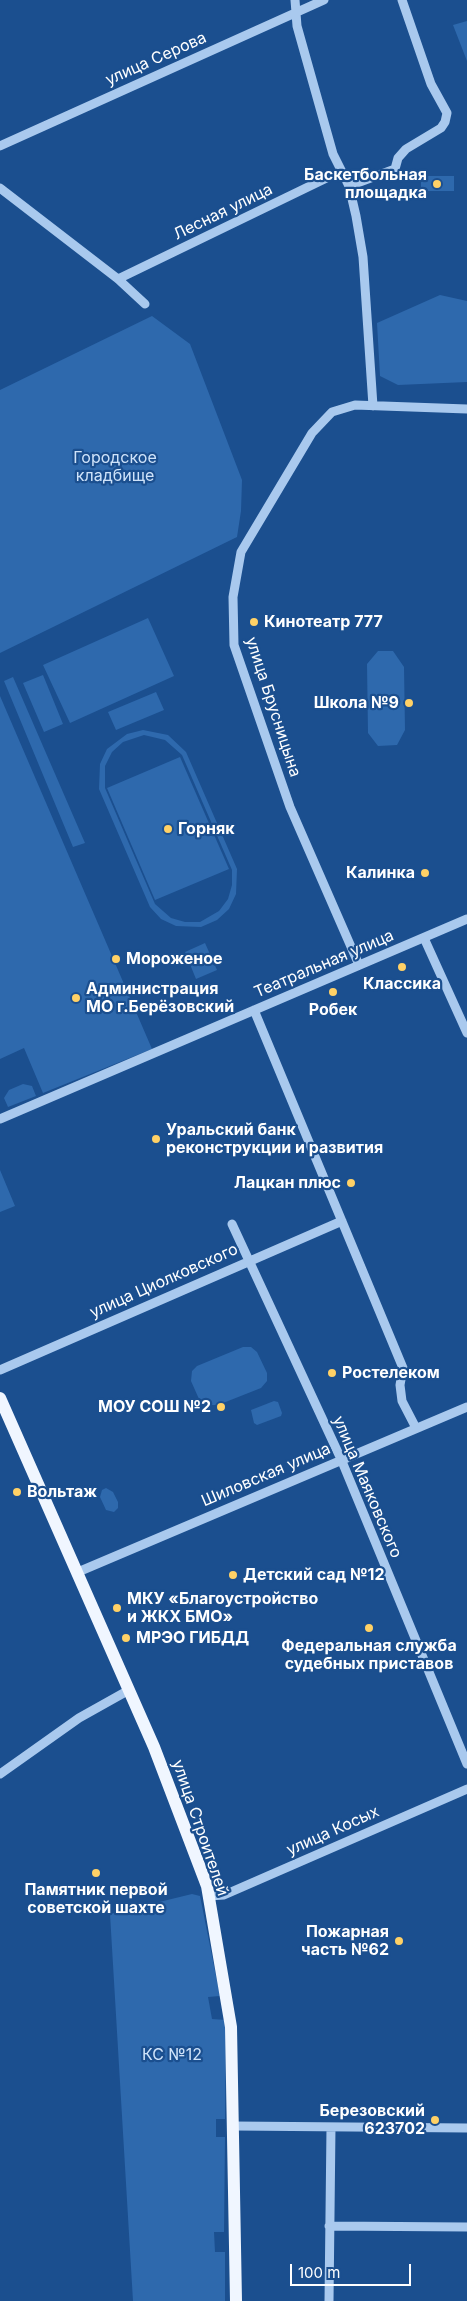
<!DOCTYPE html>
<html>
<head>
<meta charset="utf-8">
<style>
	body { margin:0 }
	#map { position:relative; width:467px; height:2301px; overflow:hidden; background:#1b4f8f; font-family:Inter,sans-serif }
	canvas { display:block }
	.scale { position:absolute; left:290px; top:2264px; width:121px; height:22px; box-sizing:border-box; border:2px solid #fff; border-top:0; padding-left:6px; font-size:15px; line-height:18px; white-space:nowrap; color:#fff; -webkit-text-stroke:4px #1b4f8f; paint-order:stroke }
</style>
</head>
<body>
<div id="map">
<canvas width="467" height="2301"></canvas>
<div class="scale">100 m</div>
</div>
<script>
const context = document.querySelector('canvas').getContext('2d');
context.lineJoin = 'round';
function fill(path, color) { context.fillStyle = color; context.fill(path, 'evenodd'); }
const poly = rows => new Path2D(rows.map(r => 'M' + r).join(''));
function strokePath(path, color, width, dash) { context.strokeStyle = color; context.lineWidth = width; context.lineCap = dash ? 'butt' : 'round'; context.setLineDash(dash || []); context.stroke(path); }
function write(font, color, halo, rows, align = 'center') {
  context.font = font + ' Inter,sans-serif'; context.lineWidth = 4.5; context.setLineDash([]); context.textBaseline = 'middle'; context.strokeStyle = halo; context.fillStyle = color; for (const [text, x, y, turn = 0] of rows) {
    context.save(); context.translate(x, y); context.rotate((+turn || 0) * Math.PI / 180); context.textAlign = isNaN(turn) ? turn : align; if (halo) context.strokeText(text, 0, 0); context.fillText(text, 0, 0); context.restore();
  }
}
const green = poly([
	[467,21,467,61,453,25],
	[421,176,454,176,454,191,421,191],
	[440,295,467,301,467,382,398,385,380,376,377,323],
	[152,316,190,344,242,480,241,511,237,537,0,653,0,390],
	[148,618,174,676,70,723,43,665],
	[378,651,393,651,404,667,405,730,397,745,378,746,368,733,367,664],
	[43,675,63,724,44,732,23,683],
	[13,677,85,843,73,847,4,681],
	[156,692,164,710,116,730,108,712],
	[0,696,152,1049,43,1093,24,1048,0,1059],
	[143,730,168,735,186,752,237,869,236,894,229,909,217,920,201,927,176,926,161,919,150,907,99,789,100,764,107,749,127,734],
	[144,735,165,740,182,755,232,870,232,885,228,899,219,911,200,922,185,922,171,918,155,904,105,788,105,766,112,752,123,742],
	[180,757,229,869,155,900,107,788],
	[205,943,217,970,196,979,185,952],
	[23,1084,32,1086,36,1096,8,1107,4,1098,9,1090],
	[0,1170,15,1206,0,1212],
	[243,1347,251,1347,257,1352,267,1373,267,1381,261,1388,218,1405,208,1405,199,1399,191,1381,192,1371,197,1366],
	[274,1401,278,1402,282,1413,281,1416,257,1425,254,1423,251,1410],
	[106,1488,113,1492,118,1502,118,1508,114,1512,106,1510,100,1497,102,1490],
	[192,1894,200,1896,220,1996,208,1997,212,2019,226,2020,225,2119,216,2119,216,2137,225,2137,224,2232,214,2232,215,2252,225,2252,225,2301,133,2301,110,1914]
]);
const minor = poly([
	[295,0,297,26,333,154,349,186,356,216,363,257,373,406],
	[0,146,324,0],
	[349,186,395,169,398,158,406,149,441,128,445,122,447,113,431,84,402,0],
	[0,188,118,279,145,304],
	[118,279,341,171],
	[424,938,467,1033],
	[359,965,290,807,234,645,233,597,241,552,312,433,332,412,355,405,467,409],
	[254,1010,403,1368,400,1385,402,1401,416,1428],
	[0,1119,467,919],
	[232,1224,341,1459,467,1764],
	[0,1370,342,1221],
	[78,1572,467,1407],
	[0,1774,79,1718,129,1690],
	[209,1896,224,1895,467,1789],
	[234,2126,467,2128],
	[329,2226,467,2227],
	[329,2301,331,2127]
]);
const major = poly([
	[0,1398,154,1747,207,1886,231,2027,236,2301]
]);
const markers = [
	[437,184,5,"#ffd166"],
	[254,622,5,"#ffd166"],
	[409,703,5,"#ffd166"],
	[168,829,5,"#ffd166"],
	[425,873,5,"#ffd166"],
	[116,959,5,"#ffd166"],
	[402,967,5,"#ffd166"],
	[333,992,5,"#ffd166"],
	[76,998,5,"#ffd166"],
	[156,1139,5,"#ffd166"],
	[351,1183,5,"#ffd166"],
	[332,1373,5,"#ffd166"],
	[221,1407,5,"#ffd166"],
	[17,1492,5,"#ffd166"],
	[233,1575,5,"#ffd166"],
	[117,1608,5,"#ffd166"],
	[369,1628,5,"#ffd166"],
	[126,1638,5,"#ffd166"],
	[96,1873,5,"#ffd166"],
	[399,1941,5,"#ffd166"],
	[435,2120,5,"#ffd166"]
];
const streetNames = [
	["улица Серова",156,59,-24],
	["Лесная улица",223,212,-26],
	["улица Брусницына",273,707,72],
	["Театральная улица",324,964,-23],
	["улица Циолковского",164,1281,-24],
	["Шиловская улица",266,1475,-23],
	["улица Маяковского",367,1487,67],
	["улица Строителей",200,1828,71],
	["улица Косых",333,1831,-24]
];
const poiNames = [
	["Баскетбольная",427,175,"right"],
	["площадка",427,193,"right"],
	["Кинотеатр 777",264,622],
	["Школа №9",399,703,"right"],
	["Горняк",178,829],
	["Калинка",415,873,"right"],
	["Мороженое",126,959],
	["Классика",402,984,"center"],
	["Администрация",86,989],
	["МО г.Берёзовский",86,1007],
	["Робек",333,1010,"center"],
	["Уральский банк",166,1130],
	["реконструкции и развития",166,1148],
	["Лацкан плюс",341,1183,"right"],
	["Ростелеком",342,1373],
	["МОУ СОШ №2",211,1407,"right"],
	["Вольтаж",27,1492],
	["Детский сад №12",243,1575],
	["МКУ «Благоустройство",127,1599],
	["и ЖКХ БМО»",127,1617],
	["МРЭО ГИБДД",136,1638],
	["Федеральная служба",369,1646,"center"],
	["судебных приставов",369,1664,"center"],
	["Памятник первой",96,1890,"center"],
	["советской шахте",96,1908,"center"],
	["Пожарная",389,1932,"right"],
	["часть №62",389,1950,"right"],
	["Березовский",425,2111,"right"],
	["623702",425,2129,"right"]
];
const parkNames = [
	["Городское",115,458],
	["кладбище",115,476],
	["КС №12",172,2055]
];
fill(green, '#2e69ad');
strokePath(minor, '#a9c9ee', 9);
strokePath(major, '#f0f6ff', 12);
for (const [x, y, r, color] of markers) { const dot = new Path2D(); dot.arc(x, y, r, 0, 2 * Math.PI); context.fillStyle = color; context.fill(dot); strokePath(dot, '#1b4f8f', 2); }
write('16px', '#fff', '#1b4f8f', streetNames);
write('bold 16px', '#fff', '#1b4f8f', poiNames, 'left');
write('16px', '#cfe3fa', '#1b4f8f', parkNames);
</script>
</body>
</html>
